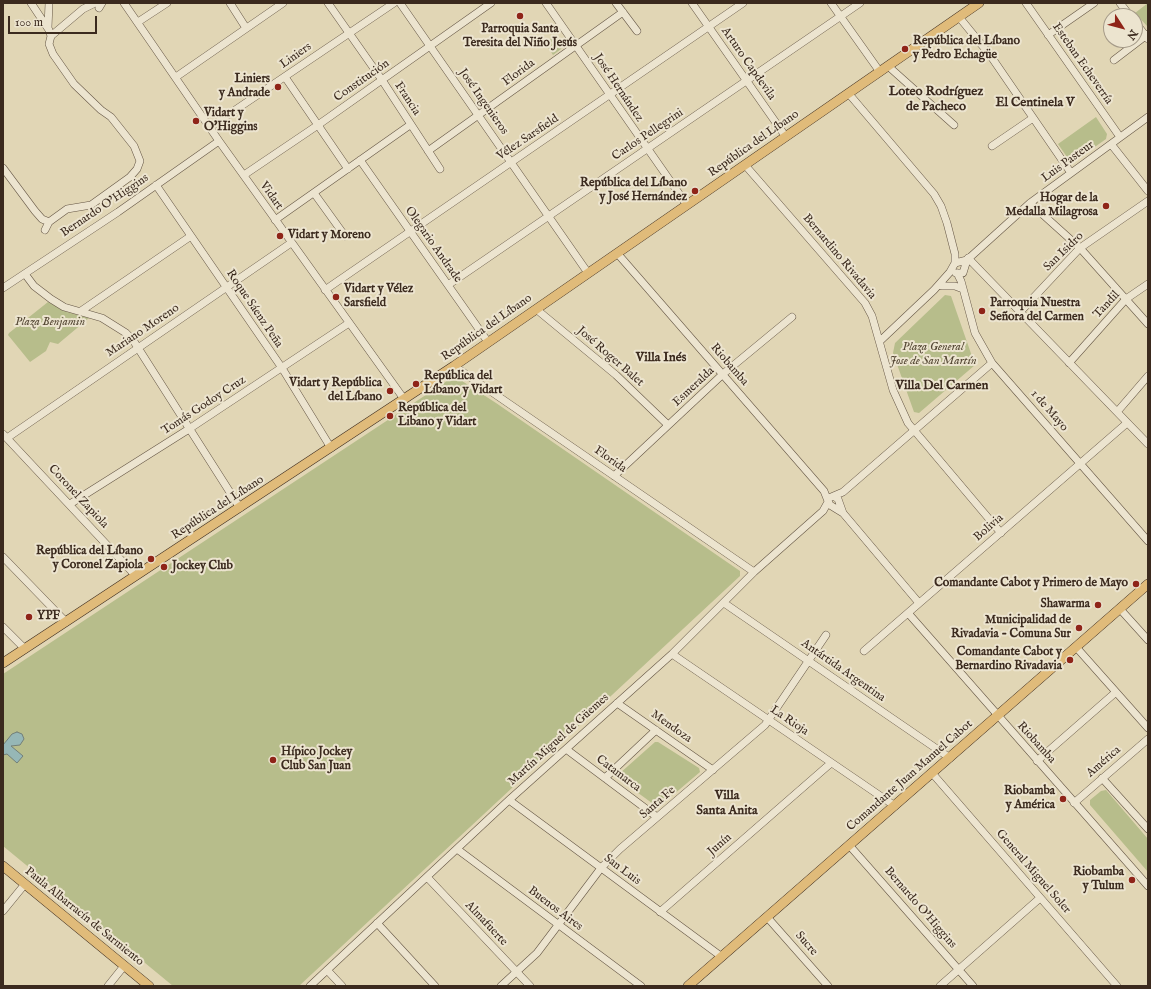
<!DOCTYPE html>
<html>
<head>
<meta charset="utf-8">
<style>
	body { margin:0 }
	#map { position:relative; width:1151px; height:989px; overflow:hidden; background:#e1d6b5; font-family:"IM FELL English",serif }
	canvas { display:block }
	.frame { position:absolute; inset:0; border:4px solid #3b2a1e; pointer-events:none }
	.north { position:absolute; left:1103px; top:8px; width:40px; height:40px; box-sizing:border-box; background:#ece4cf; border:1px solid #a59a88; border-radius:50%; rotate:126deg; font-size:11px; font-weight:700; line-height:16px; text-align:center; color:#3b2a1e }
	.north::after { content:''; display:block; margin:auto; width:14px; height:18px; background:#8f2418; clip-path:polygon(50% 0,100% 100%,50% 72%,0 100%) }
	.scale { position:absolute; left:8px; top:16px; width:89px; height:18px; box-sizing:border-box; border:2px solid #3b2a1e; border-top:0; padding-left:5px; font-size:12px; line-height:14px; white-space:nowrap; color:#3b2a1e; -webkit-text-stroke:3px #ece4cf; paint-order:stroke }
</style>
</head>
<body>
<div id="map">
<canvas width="1151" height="989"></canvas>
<div class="frame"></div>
<div class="north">N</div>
<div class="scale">100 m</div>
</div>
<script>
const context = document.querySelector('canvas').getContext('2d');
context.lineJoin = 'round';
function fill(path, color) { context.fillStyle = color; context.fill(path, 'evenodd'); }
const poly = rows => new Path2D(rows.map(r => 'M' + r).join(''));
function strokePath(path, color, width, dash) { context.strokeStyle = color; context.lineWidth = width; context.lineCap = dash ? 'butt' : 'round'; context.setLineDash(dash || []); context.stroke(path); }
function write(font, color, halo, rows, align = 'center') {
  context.font = font + ' "IM FELL English",serif'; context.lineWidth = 4; context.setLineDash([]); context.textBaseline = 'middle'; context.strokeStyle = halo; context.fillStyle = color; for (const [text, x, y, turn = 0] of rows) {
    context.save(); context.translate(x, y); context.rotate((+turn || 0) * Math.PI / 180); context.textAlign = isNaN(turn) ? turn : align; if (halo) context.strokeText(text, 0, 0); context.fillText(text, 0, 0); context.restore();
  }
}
const green = poly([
	[1148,3,1148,25,1147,26,1135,13],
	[556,35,562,45,561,49,553,55,545,43],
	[1096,117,1107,134,1106,139,1075,161,1069,160,1058,144],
	[945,295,951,296,975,365,919,413,914,412,893,353,895,343],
	[48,302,67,312,89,318,58,344,50,342,46,351,30,362,8,335,9,333],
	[450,379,459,379,496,403,740,571,740,576,299,986,173,986,3,846,3,674],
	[655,742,658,742,699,768,700,772,660,806,656,806,619,779,619,774],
	[1106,790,1148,839,1148,872,1090,805,1090,800,1101,791]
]);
const water = poly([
	[17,732,22,734,24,739,20,745,11,746,23,756,17,763,7,754,3,755,3,745,12,734,17,732]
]);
const minor = poly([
	[31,3,49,30,51,36],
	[124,3,219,141,404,399],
	[230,3,246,28],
	[328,3,382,80,440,169],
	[400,3,588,273],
	[546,3,687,205],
	[616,3,637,31],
	[692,3,786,137],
	[831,3,880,72],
	[1026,3,1120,137],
	[1120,3,1130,16],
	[99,8,102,3],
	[959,17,990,55,1071,173],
	[138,22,167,3],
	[1135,22,1148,39],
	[48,28,49,3],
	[1048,35,1094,3],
	[1114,60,1148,34],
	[888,66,954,125],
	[176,77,283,3],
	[285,77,348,169],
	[849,94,934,194,941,206,947,223,955,254,955,263],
	[210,127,394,3],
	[1111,144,1148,191],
	[992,146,1033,118],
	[428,151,623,12],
	[360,160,488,342],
	[745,165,865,303,872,316,893,390,908,423,1001,533],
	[3,168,35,211,42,219,49,222],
	[244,175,318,125,491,3],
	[156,185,282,368,331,448],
	[314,193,345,236],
	[1030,203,1080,248,1148,324],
	[275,220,410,125],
	[45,230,49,222,67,209,91,205,130,177,137,169,140,161,134,146,111,117,101,110,74,84,53,54,49,44,51,36,83,9,95,3],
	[617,253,824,491,828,501],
	[968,258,1148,444],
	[956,273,963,273,967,260],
	[957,273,961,281,975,333,992,363,1148,541],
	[25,274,34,286,51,299,64,307,102,318,126,333,133,340,240,508],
	[448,285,860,3],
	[942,286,955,286,963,289],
	[3,288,118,212,219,141],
	[325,290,743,3],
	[536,309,616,375,668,425],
	[81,311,191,236],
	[1020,312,1080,248,1148,201],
	[880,341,934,290,950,272,955,263,967,260,1030,203,1148,117],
	[1069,363,1126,299,1148,284],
	[454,366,754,572],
	[1117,412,1148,376],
	[3,434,136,576],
	[7,438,291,243],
	[614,476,723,374,792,317],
	[835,497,838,499,843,513,919,603],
	[70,504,189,429,349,323],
	[843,513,830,505,828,501,829,498,843,492,992,363],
	[3,557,66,622],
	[724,603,950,758],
	[1120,609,1148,640],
	[908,613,1148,886],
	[3,627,25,649],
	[1076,647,1148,728],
	[864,651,1127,423],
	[672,654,895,806],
	[617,703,713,770],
	[566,749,657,817],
	[1037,761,1116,692],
	[932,773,1117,986],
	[605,778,656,730],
	[1102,778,1148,829],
	[509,800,722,957],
	[1074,803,1148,739],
	[849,845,973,986],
	[457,849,641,986],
	[427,877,530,986],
	[3,911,25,884],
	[660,912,831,763],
	[767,917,828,986],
	[377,923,435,986],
	[327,970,342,986],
	[108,986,124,966],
	[310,986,509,800,672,654,754,572,823,511,828,502],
	[501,986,537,953,601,868,620,849,765,725,826,635],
	[940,986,1040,898]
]);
const major = poly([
	[3,663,454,366,979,3],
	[3,866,149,986],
	[688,986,1148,584]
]);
const markers = [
	[520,16,4,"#8f2418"],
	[905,49,4,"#8f2418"],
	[278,87,4,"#8f2418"],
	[196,121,4,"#8f2418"],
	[695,191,4,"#8f2418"],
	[1106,206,4,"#8f2418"],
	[280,236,4,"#8f2418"],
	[336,297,4,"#8f2418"],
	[982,311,4,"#8f2418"],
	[416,384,4,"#8f2418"],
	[390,391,4,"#8f2418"],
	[390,416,4,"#8f2418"],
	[151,559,4,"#8f2418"],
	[164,567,4,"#8f2418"],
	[1136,584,4,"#8f2418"],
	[1098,605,4,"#8f2418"],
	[29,617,4,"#8f2418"],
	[1079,628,4,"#8f2418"],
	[1070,660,4,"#8f2418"],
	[273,760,4,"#8f2418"],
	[1063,799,4,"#8f2418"],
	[1132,880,4,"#8f2418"]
];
const poiNames = [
	["Parroquia Santa",520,30,"center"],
	["Teresita del Niño Jesús",520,44,"center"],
	["República del Líbano",913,42,"left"],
	["y Pedro Echagüe",913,56,"left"],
	["Liniers",270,80],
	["y Andrade",270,94],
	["Vidart y",204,114,"left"],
	["O'Higgins",204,128,"left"],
	["República del Líbano",687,184],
	["y José Hernández",687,198],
	["Hogar de la",1098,199],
	["Medalla Milagrosa",1098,213],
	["Vidart y Moreno",288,236,"left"],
	["Vidart y Vélez",344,290,"left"],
	["Sarsfield",344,304,"left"],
	["Parroquia Nuestra",990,304,"left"],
	["Señora del Carmen",990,318,"left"],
	["República del",424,377,"left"],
	["Líbano y Vidart",424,391,"left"],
	["Vidart y República",382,384],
	["del Líbano",382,398],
	["República del",398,409,"left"],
	["Libano y Vidart",398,423,"left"],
	["República del Líbano",143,552],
	["y Coronel Zapiola",143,566],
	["Jockey Club",172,567,"left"],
	["Comandante Cabot y Primero de Mayo",1128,584],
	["Shawarma",1090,605],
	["YPF",37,617,"left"],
	["Municipalidad de",1071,621],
	["Rivadavia - Comuna Sur",1071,635],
	["Comandante Cabot y",1062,653],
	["Bernardino Rivadavia",1062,667],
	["Hípico Jockey",281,753,"left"],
	["Club San Juan",281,767,"left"],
	["Riobamba",1055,792],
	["y América",1055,806],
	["Riobamba",1124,873],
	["y Tulum",1124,887]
];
const streetNames = [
	["Liniers",296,56,-35],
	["Arturo Capdevila",748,64,55],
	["Esteban Echeverría",1082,64,55],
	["Florida",519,73,-36],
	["Constitución",362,81,-35],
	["José Hernández",618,88,56],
	["Francia",407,99,57],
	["José Ingenieros",483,102,55],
	["Carlos Pellegrini",648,135,-34],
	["Vélez Sarsfield",528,138,-34],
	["República del Líbano",754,144,-35],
	["Luis Pasteur",1068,162,-36],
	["Vidart",271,196,55],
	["Bernardo O'Higgins",105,206,-34],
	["Olegario Andrade",433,245,55],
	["San Isidro",1064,252,-44],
	["Bernardino Rivadavia",839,257,50],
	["Tandil",1107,305,-47],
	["Roque Sáenz Peña",254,309,56],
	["República del Líbano",487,328,-35],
	["Mariano Moreno",143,331,-34],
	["José Roger Balet",610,357,41],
	["Riobamba",729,365,49],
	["Esmeralda",694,387,-43],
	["Tomás Godoy Cruz",204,406,-33],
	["1 de Mayo",1049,411,49],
	["Florida",610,460,35],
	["Coronel Zapiola",78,497,47],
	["República del Líbano",218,508,-33],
	["Bolivia",989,528,-41],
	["Antártida Argentina",843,671,35],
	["La Rioja",789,721,34],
	["Mendoza",671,727,35],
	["Martín Miguel de Güemes",559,740,-42],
	["Riobamba",1036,743,48],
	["América",1104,762,-41],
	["Catamarca",618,774,37],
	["Comandante Juan Manuel Cabot",910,776,-41],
	["Santa Fe",658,803,-41],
	["Junín",720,845,-41],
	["San Luis",622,870,37],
	["General Miguel Soler",1033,872,49],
	["Bernardo O'Higgins",920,908,49],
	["Buenos Aires",555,909,37],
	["Paula Albarracín de Sarmiento",84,917,39],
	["Almafuerte",486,924,47],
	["Sucre",806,944,49]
];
const parkNames = [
	["Plaza Benjamin",50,323],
	["Plaza General",933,348],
	["Jose de San Martín",933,362]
];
const neighbourhoodNames = [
	["Loteo Rodríguez",936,92],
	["de Pacheco",936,107],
	["El Centinela V",1035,103],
	["Villa Inés",661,358],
	["Villa Del Carmen",942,386],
	["Villa",727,796],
	["Santa Anita",727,811]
];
fill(green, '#b7bd8b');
fill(water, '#96b7b6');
strokePath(water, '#727f79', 1);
strokePath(minor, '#645544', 8);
strokePath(major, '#3b2a1e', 10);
strokePath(minor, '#ece4cf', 7);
strokePath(major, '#e0bb7a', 9);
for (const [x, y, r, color] of markers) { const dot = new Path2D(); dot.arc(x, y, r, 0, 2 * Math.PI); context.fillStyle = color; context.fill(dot); strokePath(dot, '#ece4cf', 1.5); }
write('bold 12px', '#3b2a1e', '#ece4cf', poiNames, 'right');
write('12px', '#3b2a1e', '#ece4cf', streetNames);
write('italic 12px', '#544734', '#ece4cf', parkNames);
write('bold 13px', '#3b2a1e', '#ece4cf', neighbourhoodNames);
</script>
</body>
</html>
